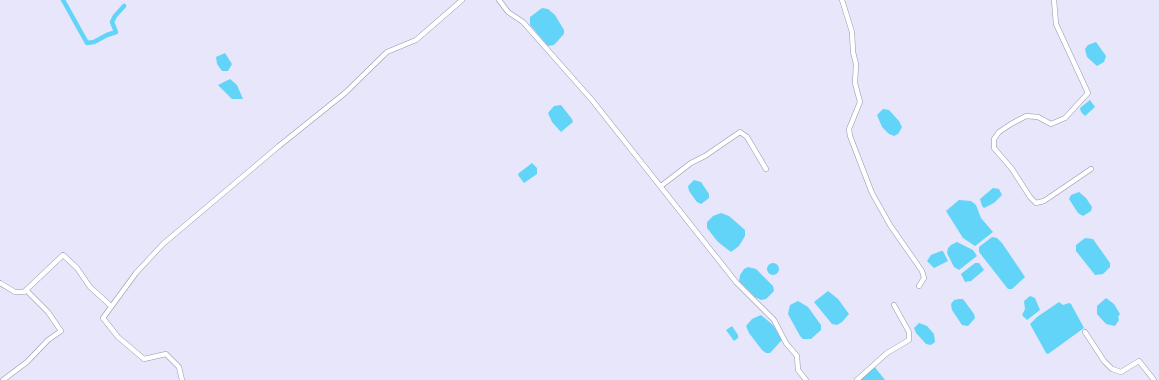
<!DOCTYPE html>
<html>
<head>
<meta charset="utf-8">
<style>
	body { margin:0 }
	canvas { display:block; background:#e7e6fb }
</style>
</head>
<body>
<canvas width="1159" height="380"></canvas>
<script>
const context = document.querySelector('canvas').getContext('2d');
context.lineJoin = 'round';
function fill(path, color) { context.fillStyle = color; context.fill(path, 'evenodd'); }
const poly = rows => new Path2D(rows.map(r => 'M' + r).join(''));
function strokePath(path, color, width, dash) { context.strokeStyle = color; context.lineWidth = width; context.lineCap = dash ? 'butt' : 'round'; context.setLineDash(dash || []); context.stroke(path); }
const water = poly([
	[542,8,548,9,555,15,564,30,564,34,554,45,548,46,530,25,530,17],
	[1096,42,1106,56,1104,62,1097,66,1087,57,1085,49,1088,45],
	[225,53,232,64,228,71,222,71,217,64,216,57],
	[230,79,237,85,243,99,232,99,218,85],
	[1090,100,1095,107,1085,116,1081,112,1080,108],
	[561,105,572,119,573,122,561,132,552,122,548,113,554,106],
	[883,109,889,110,899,121,902,127,898,134,894,136,889,134,882,127,877,115],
	[532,163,537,168,537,174,524,183,518,175,519,173],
	[694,180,701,182,709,194,709,198,701,204,697,202,689,191,688,186],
	[993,188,999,189,1002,195,994,203,984,208,982,206,980,199],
	[1079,192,1086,198,1092,207,1091,211,1083,216,1078,213,1069,199,1071,195],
	[959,200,971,201,976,205,981,218,993,232,975,246,963,238,946,211],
	[721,213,729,216,745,230,745,236,739,246,731,252,718,242,707,228,707,222,713,216],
	[992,237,997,238,1002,243,1025,277,1012,289,1008,289,979,252,979,247],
	[1085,238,1093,239,1110,263,1110,267,1103,274,1095,275,1076,251,1076,245],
	[957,242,973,250,977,256,959,270,954,267,947,253,948,248,951,245],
	[941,251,943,251,948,261,934,268,927,261,931,255],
	'767 269a6 6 0 1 1 12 0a6 6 0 1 1-12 0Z',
	[975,263,979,263,984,270,971,281,965,282,961,274],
	[748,267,756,269,773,286,774,291,766,299,761,300,755,297,739,281,740,275,744,269],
	[828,291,838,299,849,314,842,322,837,325,832,324,814,302],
	[1030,296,1035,298,1040,310,1027,320,1022,315,1025,309,1024,301],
	[1106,298,1114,304,1120,314,1118,317,1119,320,1115,326,1106,324,1097,314,1097,306],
	[959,299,963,299,974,314,975,318,968,326,962,325,952,310,951,304,954,300],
	[798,301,808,307,821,325,821,330,811,339,803,339,800,336,788,314,790,305],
	[1059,302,1063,305,1069,303,1071,304,1084,328,1048,354,1046,353,1030,324,1037,317],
	[761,315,773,325,782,340,770,353,766,353,762,350,749,333,746,326,752,319],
	[919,323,927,326,934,334,935,342,931,345,926,344,916,333,914,328],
	[732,326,738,335,738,338,734,341,726,330],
	[874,366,885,380,858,380]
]);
const canal = poly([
	[63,0,87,43,94,42,107,35,116,32,112,22,115,16,124,6]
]);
const minor = poly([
	[499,0,508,12,523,22,592,100,736,282,774,320,786,343,797,356,798,370,806,380],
	[842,0,852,32,853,52,856,64,855,83,860,102,849,129,850,136,872,193,890,225,922,271,924,278,919,286],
	[1054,0,1056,24,1088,93,1065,118,1051,124,1038,117,1026,116,1011,124,999,132,994,139,994,148,1012,169,1030,197,1036,203,1044,201,1091,169],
	[661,186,691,163,705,156,740,132,747,137,766,169],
	[0,283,15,292,24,292,63,255,77,268,90,287,111,306],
	[1085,332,1104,361,1112,369,1121,372,1139,361,1154,380],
	[3,380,27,362,48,340,61,331,48,312,26,290],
	[182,380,179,367,166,354,144,359,118,337,103,318,136,273,163,244,279,146,345,93,387,52,416,40,462,0],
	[857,380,887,353,909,340,909,332,894,305]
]);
fill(water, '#61d4f8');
strokePath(canal, '#61d4f8', 4.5);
strokePath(minor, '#9694ac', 5.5);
strokePath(minor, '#fff', 4.5);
</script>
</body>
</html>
